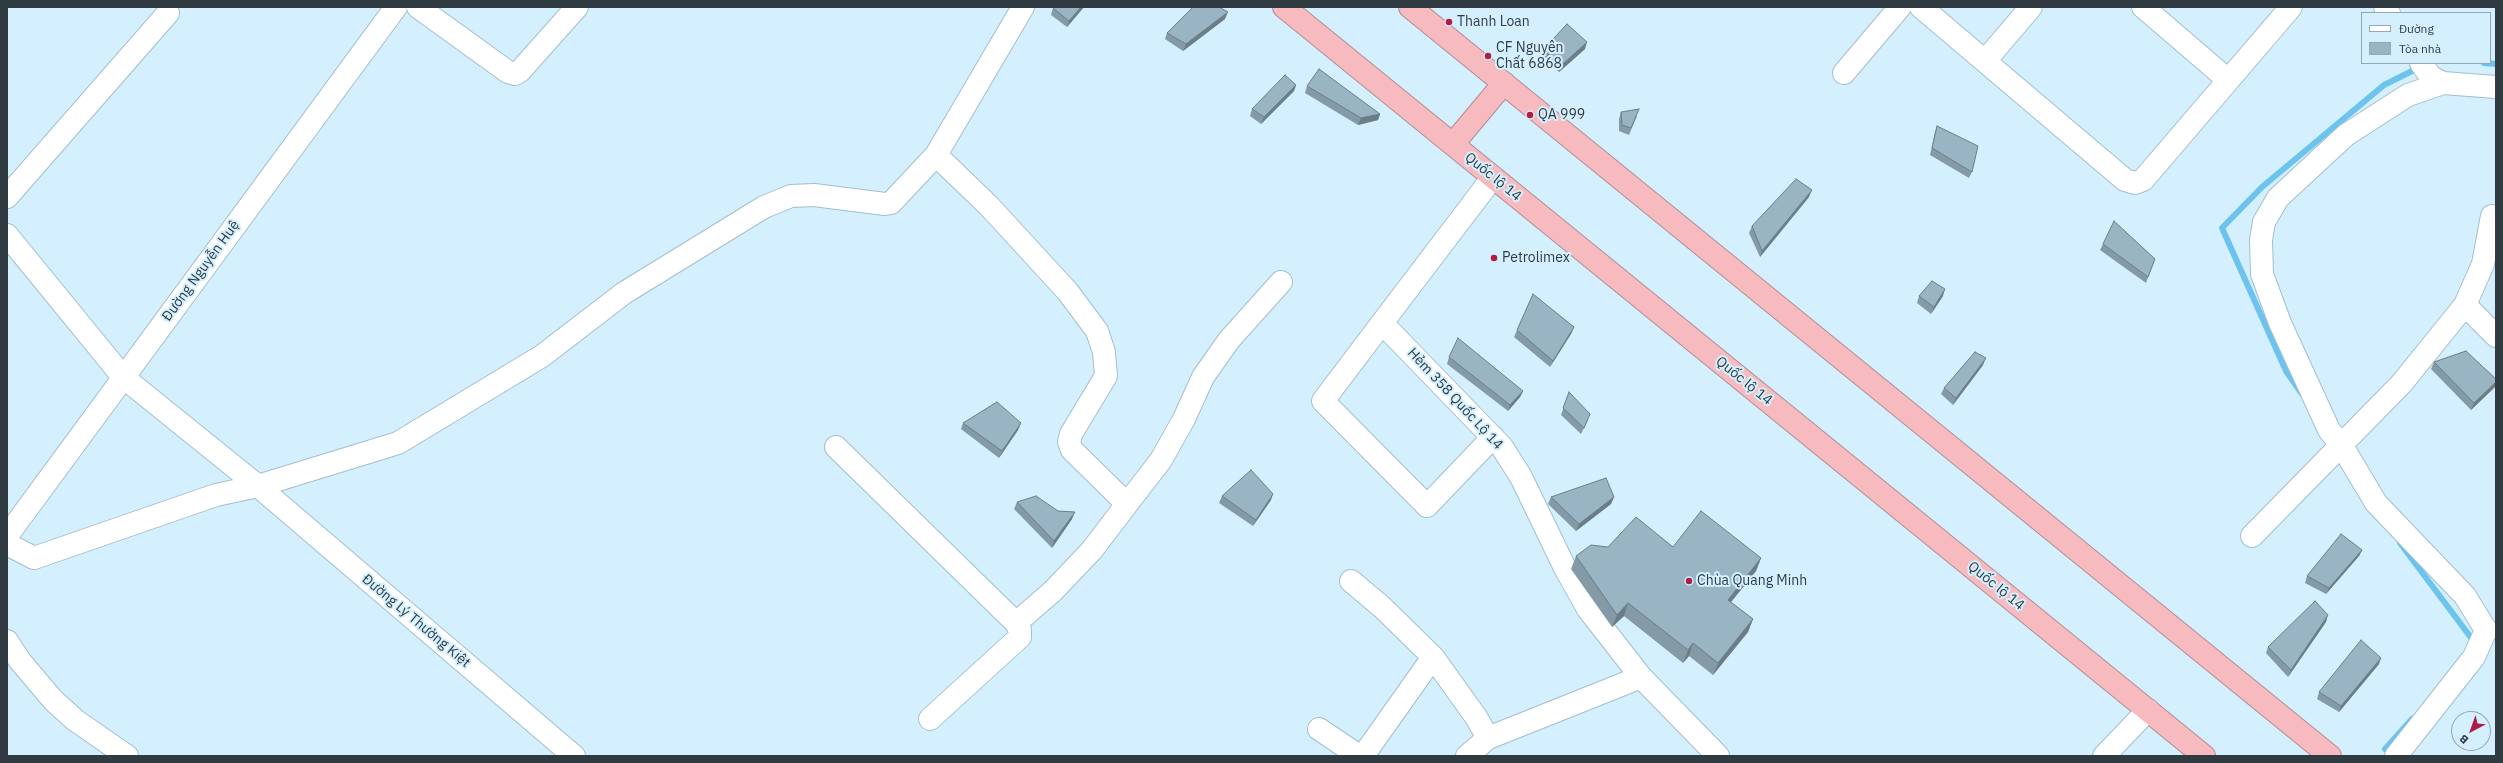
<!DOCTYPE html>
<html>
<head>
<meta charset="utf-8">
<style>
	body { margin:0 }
	#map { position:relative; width:2503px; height:763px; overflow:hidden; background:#d4f0ff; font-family:"IBM Plex Sans",sans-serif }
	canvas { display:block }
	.frame { position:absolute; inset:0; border:8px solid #303b41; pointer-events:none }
	.legend { position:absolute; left:2361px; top:12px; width:130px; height:52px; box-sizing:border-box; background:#d4f0ff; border:1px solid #92a8b3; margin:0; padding:5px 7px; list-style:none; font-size:12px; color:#303b41 }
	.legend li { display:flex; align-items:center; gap:8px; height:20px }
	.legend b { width:20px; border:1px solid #92a8b3 }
	.north { position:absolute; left:2451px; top:711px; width:40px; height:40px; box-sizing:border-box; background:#d4f0ff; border:1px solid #92a8b3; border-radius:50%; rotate:221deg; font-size:11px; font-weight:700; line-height:16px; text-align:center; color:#303b41 }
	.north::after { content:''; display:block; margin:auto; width:14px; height:18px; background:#b01d42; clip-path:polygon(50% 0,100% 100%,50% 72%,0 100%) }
</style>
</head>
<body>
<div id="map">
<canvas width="2503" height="763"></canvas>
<div class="frame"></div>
<ul class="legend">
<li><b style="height:5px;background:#fff"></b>Đường</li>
<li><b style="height:11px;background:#99b4c2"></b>Tòa nhà</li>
</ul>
<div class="north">B</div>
</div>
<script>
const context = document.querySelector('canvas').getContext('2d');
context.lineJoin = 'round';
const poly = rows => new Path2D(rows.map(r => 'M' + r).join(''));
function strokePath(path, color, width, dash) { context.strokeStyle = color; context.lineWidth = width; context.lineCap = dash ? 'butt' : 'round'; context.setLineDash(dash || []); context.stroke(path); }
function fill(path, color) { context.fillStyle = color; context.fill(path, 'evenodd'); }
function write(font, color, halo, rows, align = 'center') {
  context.font = font + ' "IBM Plex Sans",sans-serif'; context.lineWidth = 4; context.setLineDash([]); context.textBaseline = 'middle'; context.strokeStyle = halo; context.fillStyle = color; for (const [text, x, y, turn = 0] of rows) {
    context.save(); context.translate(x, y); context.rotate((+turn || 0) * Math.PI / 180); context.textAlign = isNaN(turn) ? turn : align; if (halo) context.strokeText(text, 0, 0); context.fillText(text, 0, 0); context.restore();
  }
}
const stream = poly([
	[2484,63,2496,64],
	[2302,394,2286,371,2222,228,2262,187,2384,85,2420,67],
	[2400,543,2475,643],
	[2385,749,2412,719]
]);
const minor = poly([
	[418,7,508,72,515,74,520,71,577,7],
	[1921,7,2125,180,2135,183,2143,180,2291,7],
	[2143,7,2228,80],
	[2385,7,2389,13],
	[1985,61,2031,7],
	[2421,63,2431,77,2443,83,2496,87],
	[1844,73,1900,7],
	[936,155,1023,7],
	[1493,177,1382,323,1502,447,1521,477,1565,568,1588,609,1641,677,1718,756],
	[7,197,168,13],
	[7,235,123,377,258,486,574,756],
	[2465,305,2496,336],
	[1382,323,1323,401,1427,506,1493,437],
	[836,447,1016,623,1020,630,1020,637,930,719],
	[1127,504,1161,460,1184,419,1203,377,1229,340,1281,282],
	[7,536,396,7],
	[2252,536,2402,383,2465,305,2483,264,2492,216],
	[7,544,34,558,216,495,258,486,398,443,542,356,624,293,764,207,791,196,814,195,885,204,891,203,936,155,989,206,1068,292,1097,331,1104,352,1106,376,1071,434,1069,442,1072,450,1127,504,1092,550,1053,591,1016,623],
	[1351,581,1383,608,1433,657,1476,717,1488,738],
	[7,641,20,661,53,700,75,720,127,756],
	[1319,729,1359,756],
	[1363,756,1433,657],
	[1467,756,1488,738,1641,677],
	[2104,756,2148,710],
	[2396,756,2474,657,2486,630,2465,596,2376,503,2342,446,2329,430,2280,323,2262,274,2261,240,2264,222,2278,198,2346,135,2408,95,2443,83]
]);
const highway = poly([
	[1284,7,2204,756],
	[1410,7,2330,756],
	[1453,144,1504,83]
]);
const wall = poly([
	[1084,7,1067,27,1051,15,1053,8],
	[1225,19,1183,51,1165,39,1167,33],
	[1585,49,1559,72,1541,56,1543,50],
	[1296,85,1294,91,1261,124,1250,116,1252,109],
	[1307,86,1380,114,1378,120,1358,125,1305,93],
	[1621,112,1637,116,1629,135,1619,131,1619,119],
	[1937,126,1972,172,1969,178,1930,155,1935,132],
	[1809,197,1760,257,1749,233,1752,226],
	[2103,244,2155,259,2146,283,2100,250],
	[1919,296,1943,296,1931,314,1917,303],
	[1574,327,1571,334,1550,367,1514,337,1517,330],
	[1449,357,1523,391,1520,397,1508,411,1447,364],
	[2434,362,2496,379,2496,385,2495,387,2471,410,2431,369],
	[1983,365,1953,405,1941,394,1944,388],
	[1569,392,1588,420,1581,434,1561,415],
	[963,423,1021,423,1018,430,999,458,961,429],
	[1222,496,1271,500,1253,526,1219,503],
	[1551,497,1614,497,1611,504,1576,531,1548,504],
	[1017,502,1058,511,1072,519,1052,548,1014,509],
	[1608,547,1673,547,1761,558,1756,571,1731,602,1753,619,1748,632,1713,675,1689,656,1683,663,1624,616,1612,627,1571,569,1576,556],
	[2362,550,2359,556,2326,594,2305,583,2307,576],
	[2326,622,2288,677,2266,653,2268,647],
	[2379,664,2339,712,2317,699,2319,692]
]);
const shadedWall = poly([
	[1081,7,1084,7,1067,27,1069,21],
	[1228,12,1225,19,1183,51,1186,44],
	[1587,42,1585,49,1559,72,1562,65],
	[1296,85,1294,91,1261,124,1264,117],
	[1380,114,1378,120,1358,125,1361,118],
	[1812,190,1809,197,1760,257,1762,251],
	[1945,289,1943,296,1931,314,1934,307],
	[1574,327,1571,334,1550,367,1553,361],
	[1986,358,1983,365,1953,405,1956,398],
	[2496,382,2495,387,2471,410,2474,403],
	[1523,391,1520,397,1508,411,1510,405],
	[1021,423,1018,430,999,458,1002,451],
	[1273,494,1271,500,1253,526,1256,520],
	[1614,497,1611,504,1576,531,1579,524],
	[1075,512,1072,519,1052,548,1054,541],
	[2362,550,2359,556,2326,594,2329,588],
	[1761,558,1756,571,1723,612,1728,600],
	[1628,603,1624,616,1612,627,1617,615],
	[2328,615,2326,622,2288,677,2291,670],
	[1753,619,1748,632,1713,675,1718,663],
	[1693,643,1689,656,1683,663,1688,650],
	[2381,658,2379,664,2339,712,2341,706]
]);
const building = poly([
	[1054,7,1081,7,1069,21,1053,8,1054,7],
	[1193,7,1219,7,1228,12,1186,44,1167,33,1193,7],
	[1567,24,1587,42,1562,65,1543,50,1567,24],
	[1319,69,1380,114,1361,118,1307,86,1319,69],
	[1285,75,1296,85,1264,117,1252,109,1285,75],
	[1639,109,1631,128,1622,125,1621,112,1639,109],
	[1937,126,1978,146,1972,172,1932,148,1937,126],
	[1796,179,1812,190,1762,251,1752,226,1796,179],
	[2114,221,2155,259,2148,277,2103,244,2114,221],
	[1932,281,1945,289,1934,307,1919,296,1932,281],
	[1533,294,1574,327,1553,361,1517,330,1533,294],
	[1458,338,1523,391,1510,405,1449,357,1458,338],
	[2466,351,2496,379,2496,382,2474,403,2434,362,2466,351],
	[1975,352,1986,358,1956,398,1944,388,1975,352],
	[1569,392,1590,414,1584,428,1563,408,1569,392],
	[997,402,1021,423,1002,451,963,423,997,402],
	[1251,470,1273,494,1256,520,1222,496,1251,470],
	[1606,478,1614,497,1579,524,1551,497,1606,478],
	[1036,496,1058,511,1075,512,1054,541,1017,502,1036,496],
	[1701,511,1761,558,1728,600,1753,619,1718,663,1693,643,1688,650,1628,603,1617,615,1576,556,1591,545,1608,547,1636,517,1673,547,1701,511],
	[2341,534,2362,550,2329,588,2307,576,2341,534],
	[2315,601,2328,615,2291,670,2268,647,2315,601],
	[2361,640,2381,658,2341,706,2319,692,2361,640]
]);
const markers = [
	[1449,22,4,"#b01d42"],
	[1488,56,4,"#b01d42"],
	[1530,115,4,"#b01d42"],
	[1494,258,4,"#b01d42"],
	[1689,581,4,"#b01d42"]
];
const poiNames = [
	["Thanh Loan",1457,22],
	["CF Nguyên",1496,48],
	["Chất 6868",1496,64],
	["QA 999",1538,115],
	["Petrolimex",1502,258],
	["Chùa Quang Minh",1697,581]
];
const streetNames = [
	["Quốc lộ 14",1493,177,39],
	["Đường Nguyễn Huệ",201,271,-54],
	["Quốc lộ 14",1744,381,39],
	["Hẻm 358 Quốc Lộ 14",1455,399,47],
	["Quốc lộ 14",1996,586,39],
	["Đường Lý Thường Kiệt",416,621,40]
];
strokePath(stream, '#6cc3ed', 6);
strokePath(minor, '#a3becd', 24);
strokePath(highway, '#b18e93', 24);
strokePath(minor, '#fff', 22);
strokePath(highway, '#f6babf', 22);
fill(wall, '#849ba7');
fill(shadedWall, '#6b7e88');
fill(building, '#99b4c2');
strokePath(building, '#6b7e88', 1);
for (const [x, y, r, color] of markers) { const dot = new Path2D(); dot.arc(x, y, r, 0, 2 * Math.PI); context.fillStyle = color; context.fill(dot); strokePath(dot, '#d4f0ff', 1.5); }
write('14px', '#303b41', '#d4f0ff', poiNames, 'left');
write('14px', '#303b41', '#d4f0ff', streetNames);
</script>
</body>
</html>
